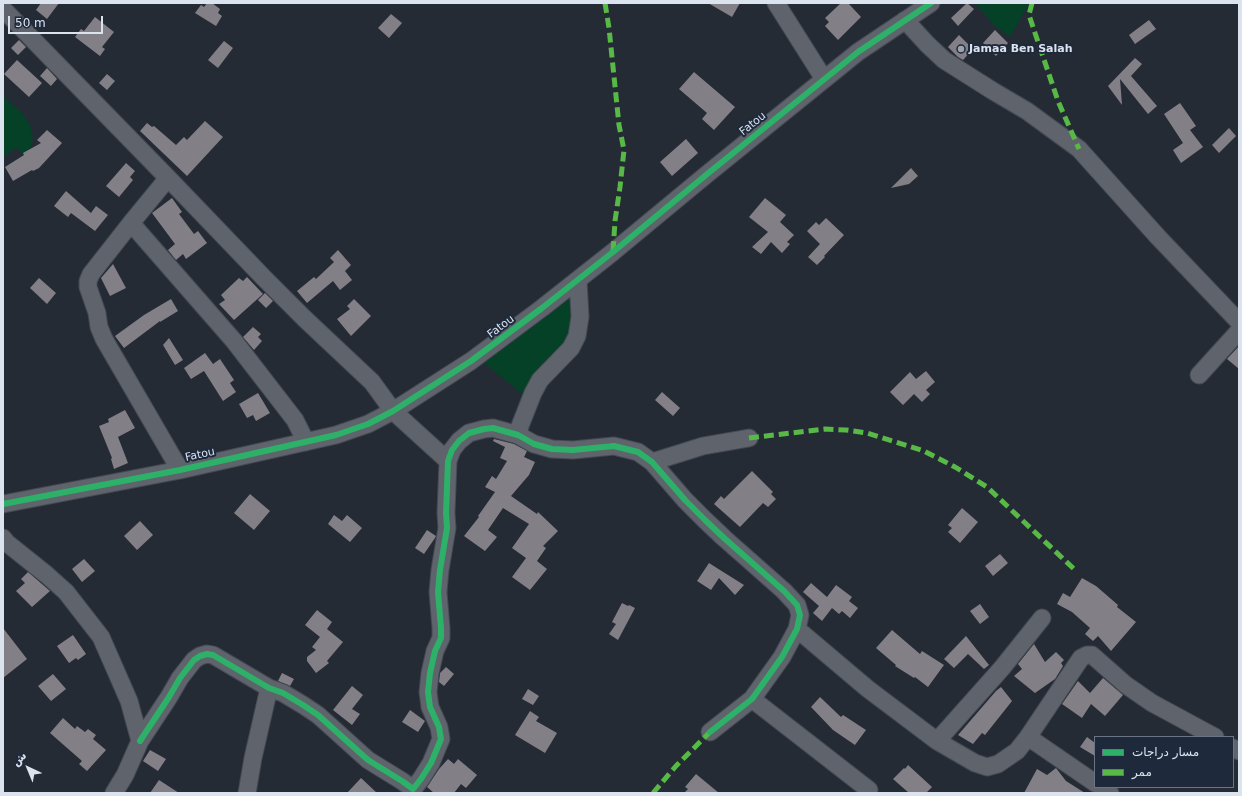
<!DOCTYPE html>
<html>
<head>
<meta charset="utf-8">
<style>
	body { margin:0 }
	#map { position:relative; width:1242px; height:796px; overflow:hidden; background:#252b35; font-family:"DejaVu Sans",Vazirmatn,sans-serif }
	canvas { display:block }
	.frame { position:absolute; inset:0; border:4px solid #dbe3ef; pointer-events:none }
	.legend { position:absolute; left:1094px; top:736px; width:140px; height:52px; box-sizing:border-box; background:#1e2a3c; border:1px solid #6a7484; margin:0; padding:5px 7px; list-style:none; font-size:12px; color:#dbe3ef }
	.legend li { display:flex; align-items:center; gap:8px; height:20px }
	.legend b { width:20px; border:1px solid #6a7484 }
	.north { position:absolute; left:8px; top:748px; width:40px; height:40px; -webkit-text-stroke:3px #1e2a3c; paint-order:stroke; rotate:316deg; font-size:11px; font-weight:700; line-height:16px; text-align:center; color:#dbe3ef }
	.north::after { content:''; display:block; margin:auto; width:14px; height:18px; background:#dbe3ef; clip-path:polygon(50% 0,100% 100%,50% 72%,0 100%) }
	.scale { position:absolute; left:8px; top:16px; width:95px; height:18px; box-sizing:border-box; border:2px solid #dbe3ef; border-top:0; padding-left:5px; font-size:12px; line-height:14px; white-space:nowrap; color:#dbe3ef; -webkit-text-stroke:3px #1e2a3c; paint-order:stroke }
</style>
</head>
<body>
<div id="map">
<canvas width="1242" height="796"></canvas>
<div class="frame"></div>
<ul class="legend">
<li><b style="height:5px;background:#2db169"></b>مسار دراجات</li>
<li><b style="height:5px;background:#58b947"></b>ممر</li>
</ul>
<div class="north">ش</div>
<div class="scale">50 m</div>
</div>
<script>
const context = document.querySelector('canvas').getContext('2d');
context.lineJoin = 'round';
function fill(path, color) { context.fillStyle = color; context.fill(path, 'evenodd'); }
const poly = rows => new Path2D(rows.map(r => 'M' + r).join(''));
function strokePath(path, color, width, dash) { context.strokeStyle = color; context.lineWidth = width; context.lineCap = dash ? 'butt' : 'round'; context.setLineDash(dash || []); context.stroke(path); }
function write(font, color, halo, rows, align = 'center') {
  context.font = font + ' "DejaVu Sans",sans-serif'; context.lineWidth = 4; context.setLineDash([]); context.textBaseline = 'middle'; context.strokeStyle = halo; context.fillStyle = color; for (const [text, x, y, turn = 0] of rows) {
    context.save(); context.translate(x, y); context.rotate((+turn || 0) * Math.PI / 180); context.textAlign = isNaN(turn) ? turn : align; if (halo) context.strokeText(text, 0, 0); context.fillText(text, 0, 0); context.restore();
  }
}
const green = poly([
	[975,3,1029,3,1010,37,995,26],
	[3,96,23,114,30,125,33,137,29,154,24,157,17,147,3,157],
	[574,296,577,331,525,396,484,363]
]);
const building = poly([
	[41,3,59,3,47,19,36,10],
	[207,3,212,3,220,9,218,13,222,16,216,26,195,13,201,5,204,7],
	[708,3,740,3,732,17],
	[841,3,848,3,861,17,838,40,825,26,829,22,825,18],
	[967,3,974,9,958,26,951,18],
	[391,14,402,23,389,38,378,28],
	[95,17,114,32,102,47,105,49,100,56,75,37,81,29,84,31],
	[1149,20,1156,29,1135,44,1129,35],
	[995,30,1008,43,996,56,983,43],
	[959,35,973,49,963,60,958,57,948,47],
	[19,40,26,47,18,55,11,48],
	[224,41,233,48,218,68,208,60],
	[1135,58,1142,64,1131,76,1157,106,1148,114,1120,79,1122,105,1108,86],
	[17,60,42,83,29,97,4,74],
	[47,68,57,79,51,86,40,76],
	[694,72,735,107,714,130,702,119,707,113,679,89],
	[107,74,115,81,107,90,99,83],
	[1180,103,1196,126,1190,130,1203,147,1181,163,1173,150,1183,143,1164,114],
	[205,121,223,137,187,176,140,131,147,123,152,127,154,126,176,145,184,137,187,140],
	[1229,128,1236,136,1219,153,1212,145],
	[47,130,62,143,39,168,33,171,32,170,13,181,5,167,24,155,23,153,41,143,37,140],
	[686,139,698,153,672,176,660,162],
	[126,163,135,171,130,177,133,180,119,197,106,186],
	[911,168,918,176,909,184,891,188],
	[66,191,91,213,96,206,108,215,95,231,71,213,68,217,54,206],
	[172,198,182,212,179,214,194,234,198,231,207,243,186,259,183,254,176,260,168,250,175,244,152,213],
	[765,198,786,215,780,222,794,235,787,242,790,244,782,253,771,242,761,254,752,247,768,232,749,217],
	[826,218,844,235,824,256,825,257,817,265,808,257,820,244,807,231,816,222,819,225],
	[338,250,351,265,345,271,352,280,340,290,333,281,307,303,297,291,314,277,316,279,334,262,330,258],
	[113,264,126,288,110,296,101,278],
	[247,277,263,294,234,320,219,304,225,300,221,295,239,278,243,281],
	[39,278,56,293,47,304,30,288],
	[265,293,273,301,266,308,258,300],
	[171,299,178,311,160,322,160,321,124,348,115,336,144,315],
	[354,299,371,316,351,336,337,319,350,309,347,306],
	[253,327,261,334,258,337,262,341,254,350,243,337],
	[169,338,183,360,175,365,163,345],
	[1239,346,1239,369,1227,359],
	[205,353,213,364,220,359,234,380,230,383,236,392,223,401,204,371,191,379,184,368],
	[926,371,935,382,926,390,930,394,922,402,914,394,903,405,890,392,910,372,916,379],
	[662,392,680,408,673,416,655,400],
	[258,393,270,413,256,421,253,415,247,418,239,404],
	[125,410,135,428,118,437,128,463,114,469,111,459,112,458,99,426,109,422,108,419],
	[494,439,514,444,527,451,524,457,535,462,529,475,511,496,537,514,538,512,558,531,543,546,546,548,537,561,547,569,530,590,512,577,526,558,512,548,529,524,503,508,488,530,497,537,485,551,464,536,479,517,478,516,495,492,485,487,492,476,496,479,507,461,500,458,505,447,493,441],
	[752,471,773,492,771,494,776,499,768,507,763,503,740,527,714,504,721,496,724,499],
	[250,494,270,511,254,530,234,513],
	[962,508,978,522,960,543,948,532,952,528,948,525],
	[334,515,342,521,347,515,362,528,350,542,328,524],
	[140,521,153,535,137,550,124,536],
	[427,530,436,536,435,538,424,554,415,548],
	[1000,554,1008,563,993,576,985,566],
	[84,559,95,571,82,582,72,569],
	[709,563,720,570,744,585,735,595,719,578,711,590,697,581],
	[28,572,50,591,32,607,16,591,25,583,21,579],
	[1082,578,1096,586,1118,605,1117,607,1136,622,1111,651,1098,636,1093,641,1085,634,1090,628,1072,612,1057,604,1063,593,1070,597],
	[811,583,827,597,836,585,852,597,849,601,858,608,850,618,842,611,839,614,832,608,822,621,813,613,819,606,803,592],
	[622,603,628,606,629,605,635,608,618,640,609,634,616,624,612,622],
	[980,604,989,617,980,624,970,611],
	[317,610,332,622,327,629,343,642,327,661,329,663,316,673,307,661,307,657,316,650,312,647,320,637,305,625],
	[3,628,27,659,3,678],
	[892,630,920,654,922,651,944,665,928,687,915,677,914,678,895,666,896,665,876,648],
	[73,635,86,654,78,660,76,658,69,663,57,646],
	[966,636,989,665,984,669,968,654,954,668,944,659],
	[1034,644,1045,662,1056,652,1064,660,1061,663,1063,666,1055,679,1035,693,1014,676,1022,669,1018,664],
	[446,667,454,674,444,686,439,682,440,673],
	[282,673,294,679,290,686,278,681],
	[53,674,66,689,51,701,38,686],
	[1103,678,1123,695,1105,716,1091,704,1082,718,1062,704,1078,681,1090,693],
	[352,686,363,695,352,709,360,714,352,725,333,710],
	[1001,687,1012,701,985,735,982,733,973,744,958,735,996,691],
	[528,689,539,696,533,705,522,699],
	[820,697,841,717,843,715,866,730,855,745,833,730,811,707],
	[410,710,425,721,418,732,402,722],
	[530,711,539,717,536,721,557,733,545,753,515,735],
	[63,718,75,729,77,726,85,732,88,729,96,735,93,739,106,750,87,771,79,764,82,761,50,733],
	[1087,737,1095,743,1095,756,1080,747],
	[150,750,166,759,158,771,143,761],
	[448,759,454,764,458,759,477,775,466,788,461,784,454,793,434,793,427,787,439,769],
	[908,765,932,787,926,793,909,793,893,779,904,768,905,769],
	[1056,768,1066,781,1085,793,1024,793,1037,769,1047,775],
	[696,774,719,793,684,793,688,789,685,787],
	[361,778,377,793,347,793],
	[159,780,179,793,150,793]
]);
const minor = poly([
	[776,3,824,79],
	[3,9,168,178,264,278,305,319,372,382,393,411,448,461],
	[905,20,927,44,944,60,993,91,1027,111,1079,149,1158,237,1239,322],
	[168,178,131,223,91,274,88,281,88,287,97,313,99,327,104,339,180,470],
	[131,223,234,341,295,420,306,442],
	[1199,375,1239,331],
	[518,435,520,426,533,393,540,380,571,348,577,336,580,317,578,280],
	[652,462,703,446,749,438],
	[3,504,180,470,336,435,368,424,393,411,471,361,542,308,613,252,706,175,858,52,931,3],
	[3,538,7,543,47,575,66,592,101,637,129,701,140,741,125,775,114,793],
	[797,629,868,689,937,741,975,763,987,767,998,764,1017,751,1028,737,1081,658,1087,655,1092,655,1126,685,1152,703,1215,737],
	[752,699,869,790],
	[1028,737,1095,783],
	[140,741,169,697,180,678,194,660,200,656,207,654,213,655,269,688,283,693,303,705,318,715,368,760,402,781,413,789,421,779,431,763,441,739,439,727,430,707,428,692,430,673,435,651,441,638,441,628,438,592,440,570,447,528,446,513,448,461,452,450,459,441,469,433,484,429,493,428,518,435,534,444,552,449,573,450,614,446,638,452,652,462,685,500,705,520,724,538,784,591,797,605,800,615,797,629,782,657,752,699,710,732],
	[937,741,1002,668,1042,618],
	[1233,748,1239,751],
	[1101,787,1110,793],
	[247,793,253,758,269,688]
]);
const quiet = poly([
	[605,3,609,28,619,125,624,150,620,187,615,221,613,252],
	[1032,3,1029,15,1033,27,1058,101,1079,149],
	[749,438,825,429,846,430,867,433,924,451,955,467,987,487,1074,569],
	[653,793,676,766,710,732]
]);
const cycleway = poly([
	[3,504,180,470,336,435,368,424,393,411,471,361,542,308,613,252,706,175,858,52,931,3],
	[140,741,169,697,180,678,194,660,200,656,207,654,213,655,269,688,283,693,303,705,318,715,368,760,402,781,413,789,421,779,431,763,441,739,439,727,430,707,428,692,430,673,435,651,441,638,441,628,438,592,440,570,447,528,446,513,448,461,452,450,459,441,469,433,484,429,493,428,518,435,534,444,552,449,573,450,614,446,638,452,652,462,685,500,705,520,724,538,784,591,797,605,800,615,797,629,782,657,752,699,710,732]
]);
const markers = [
	[961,49,4,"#9ba3ae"]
];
const poiNames = [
	["Jamaa Ben Salah",969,49]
];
const streetNames = [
	["Fatou",753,124,-39],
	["Fatou",501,327,-37],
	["Fatou",200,455,-12]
];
fill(green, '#054126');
fill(building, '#837f86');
strokePath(minor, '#444952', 19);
strokePath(minor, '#5e636c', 17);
strokePath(quiet, '#58b947', 5, [10, 5]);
strokePath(cycleway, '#2db169', 6);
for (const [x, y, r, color] of markers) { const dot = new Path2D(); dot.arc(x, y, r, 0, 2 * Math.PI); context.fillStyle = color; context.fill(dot); strokePath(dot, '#1e2a3c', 1.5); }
write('bold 11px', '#dbe3ef', '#1e2a3c', poiNames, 'left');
write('11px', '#dbe3ef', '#1e2a3c', streetNames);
</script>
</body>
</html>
